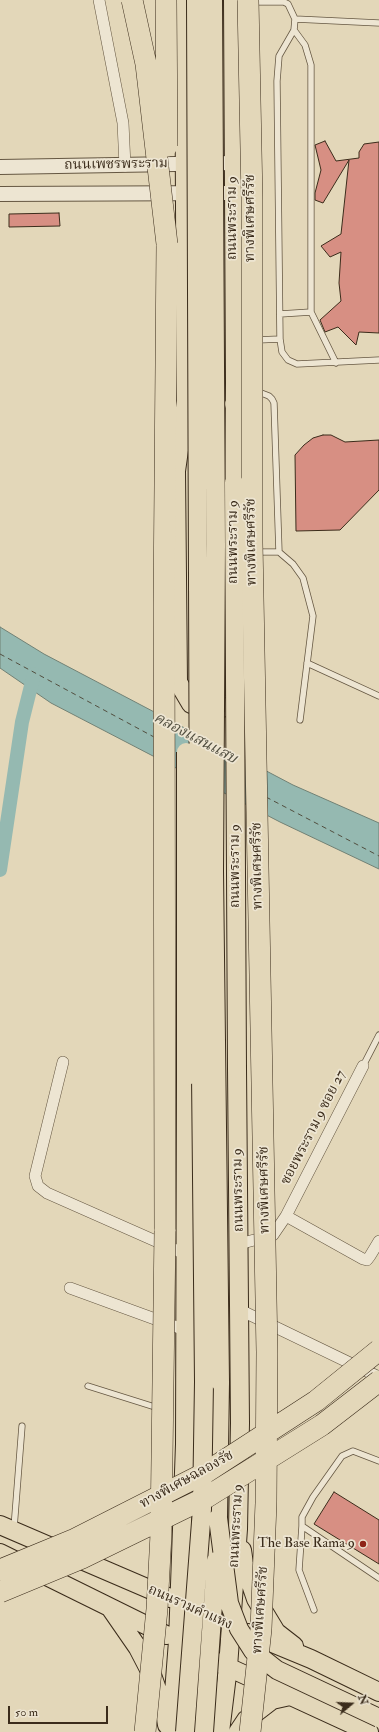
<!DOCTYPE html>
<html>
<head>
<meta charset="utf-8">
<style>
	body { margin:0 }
	#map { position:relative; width:379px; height:1732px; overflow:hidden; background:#e3d7b9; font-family:"IM FELL Double Pica",serif }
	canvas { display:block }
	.north { position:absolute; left:331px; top:1684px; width:40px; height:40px; -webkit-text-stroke:3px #ede5d2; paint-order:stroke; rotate:71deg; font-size:11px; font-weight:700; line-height:16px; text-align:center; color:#3b2c1b }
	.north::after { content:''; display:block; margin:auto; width:14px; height:18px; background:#3b2c1b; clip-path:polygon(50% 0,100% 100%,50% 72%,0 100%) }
	.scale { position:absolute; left:8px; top:1706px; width:100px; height:18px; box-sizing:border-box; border:2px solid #3b2c1b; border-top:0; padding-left:5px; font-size:12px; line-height:14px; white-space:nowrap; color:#3b2c1b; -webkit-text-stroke:3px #ede5d2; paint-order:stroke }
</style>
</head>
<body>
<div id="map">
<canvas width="379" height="1732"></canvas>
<div class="north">N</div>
<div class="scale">50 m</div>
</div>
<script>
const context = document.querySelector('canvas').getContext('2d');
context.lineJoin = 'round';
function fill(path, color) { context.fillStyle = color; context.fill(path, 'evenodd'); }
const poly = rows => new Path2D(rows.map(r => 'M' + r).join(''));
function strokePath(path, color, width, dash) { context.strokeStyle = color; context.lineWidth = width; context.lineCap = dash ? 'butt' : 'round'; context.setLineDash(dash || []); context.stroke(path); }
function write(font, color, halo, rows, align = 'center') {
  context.font = font + ' "IM FELL Double Pica","Noto Serif Thai",serif'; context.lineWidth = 3.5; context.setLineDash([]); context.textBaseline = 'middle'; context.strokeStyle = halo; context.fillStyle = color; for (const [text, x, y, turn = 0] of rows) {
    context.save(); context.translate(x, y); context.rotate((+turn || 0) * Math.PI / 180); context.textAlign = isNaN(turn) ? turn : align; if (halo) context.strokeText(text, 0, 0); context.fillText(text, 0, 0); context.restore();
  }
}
const water = poly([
	[0,627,44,654,293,785,379,823,379,869,280,822,51,703,0,668,0,627]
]);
const canal = poly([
	[0,870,22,722,34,674]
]);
const ferry = poly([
	[0,654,154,737],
	[266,797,379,856]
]);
const building = poly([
	[325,141,336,161,359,158,359,152,364,144,379,142,379,333,359,332,356,345,338,327,325,332,320,320,341,301,339,283,341,252,330,257,321,246,341,234,349,160,323,203,315,200,315,193,321,170,315,145,325,141],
	[59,213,60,226,9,227,9,214,59,213],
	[323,435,331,435,345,442,379,440,379,490,340,530,296,531,295,455,304,445,313,438,323,435],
	[334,1492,379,1520,379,1564,314,1524,334,1492]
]);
const service = poly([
	[251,2,284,2,288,4,295,19,294,30,279,56,277,81,280,339,282,352,288,360,297,364,379,360],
	[295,19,379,23],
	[294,30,305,45,311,65,311,312,336,363],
	[280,314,311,312],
	[257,340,280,339],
	[256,391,269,396,272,399,274,403,279,552],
	[255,552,279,552,293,564,303,578,313,616,300,720],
	[307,663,379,696],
	[363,1066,379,1035],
	[88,1386,158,1408],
	[302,1526,302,1517,313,1497,342,1456,353,1451,379,1461],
	[14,1528,22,1426],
	[314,1610,299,1570,302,1526,379,1578]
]);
const minor = poly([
	[99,0,123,123,125,166],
	[63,1062,35,1176,38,1186,47,1193,185,1254],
	[286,1216,363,1259,367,1260,370,1256,379,1241],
	[239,1244,273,1235,286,1216,363,1066],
	[70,1288,185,1330],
	[240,1310,379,1377]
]);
const tertiary = poly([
	[0,167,233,163],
	[0,194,233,193]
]);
const primary = poly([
	[184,0,186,413],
	[233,0,235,383,234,483],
	[186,401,176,471,178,682,191,704,207,709,228,707,244,699,246,695],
	[234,404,247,460],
	[218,1518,220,1382],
	[0,1525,170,1598],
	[242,1550,244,1564,256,1599,276,1632,294,1646],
	[0,1553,166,1635],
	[111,1609,138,1648,152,1675,165,1712,167,1725],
	[248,1633,311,1659,379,1692],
	[217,1662,369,1732],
	[171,1732,178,1641,185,1444,186,1077],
	[220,1732,228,1667,238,1529,240,1423,237,1069],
	[238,1732,246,1720,272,1700,290,1696]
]);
const motorway = poly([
	[170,49,184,103],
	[165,1231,164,606,167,244]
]);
const primaryBridge = poly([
	[213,0,216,544,214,871,220,1382],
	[234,483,237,1069],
	[186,1077,186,752],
	[218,1518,229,1603,239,1629,253,1651,277,1670,379,1718],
	[185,1732,202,1509,204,1382,199,870,196,0],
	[204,1732,216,1561]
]);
const motorwayBridge = poly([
	[132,0,146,64,167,244],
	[166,0,167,146],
	[248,0,252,199,252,543,267,1352,266,1503,261,1629,250,1732],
	[0,1570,73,1540,205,1473,316,1401,379,1350],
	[0,1592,82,1558,207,1497,322,1425,379,1381],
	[145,1732,157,1609,161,1534,165,1231]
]);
const markers = [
	[363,1544,4,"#8f2418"]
];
const streetNames = [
	["ถนนเพชรพระราม",116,165,-1],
	["ถนนพระราม 9",233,218,-90],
	["ทางพิเศษศรีรัช",251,218,-90],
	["ถนนพระราม 9",234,542,-90],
	["ทางพิเศษศรีรัช",252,542,-91],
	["ถนนพระราม 9",236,866,-90],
	["ทางพิเศษศรีรัช",258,866,-91],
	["ซอยพระราม 9 ซอย 27",314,1128,-63],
	["ถนนพระราม 9",239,1190,-91],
	["ทางพิเศษศรีรัช",265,1190,-91],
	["ทางพิเศษฉลองรัช",187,1480,-29],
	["ถนนพระราม 9",237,1526,-87],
	["ถนนรามคำแหง",190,1608,24],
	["ทางพิเศษศรีรัช",261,1610,-86]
];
const poiNames = [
	["The Base Rama 9",355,1544]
];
const waterNames = [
	["คลองแสนแสบ",195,739,28]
];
fill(water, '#95b9b1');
strokePath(water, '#718175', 1);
strokePath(canal, '#95b9b1', 14);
strokePath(ferry, '#524f40', 1, [5, 4]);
fill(building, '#d78f83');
strokePath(building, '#3b2c1b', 1);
strokePath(service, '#655742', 7);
strokePath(minor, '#655742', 12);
strokePath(tertiary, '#655742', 16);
strokePath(primary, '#3b2c1b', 20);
strokePath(motorway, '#3b2c1b', 22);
strokePath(service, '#ede5d2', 5.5);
strokePath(minor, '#ede5d2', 11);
strokePath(tertiary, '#ede5d2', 14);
strokePath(primary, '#e3d7b9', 18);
strokePath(motorway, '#e3d7b9', 21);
strokePath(primaryBridge, '#3b2c1b', 20, []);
strokePath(motorwayBridge, '#3b2c1b', 22, []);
strokePath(primaryBridge, '#e3d7b9', 18);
strokePath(motorwayBridge, '#e3d7b9', 21);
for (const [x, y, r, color] of markers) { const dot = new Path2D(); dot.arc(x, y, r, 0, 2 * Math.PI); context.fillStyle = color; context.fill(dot); strokePath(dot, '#ede5d2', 1.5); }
write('14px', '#3b2c1b', '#ede5d2', streetNames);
write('14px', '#3b2c1b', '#ede5d2', poiNames, 'right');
write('italic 15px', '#524f40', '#ede5d2', waterNames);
</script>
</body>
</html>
